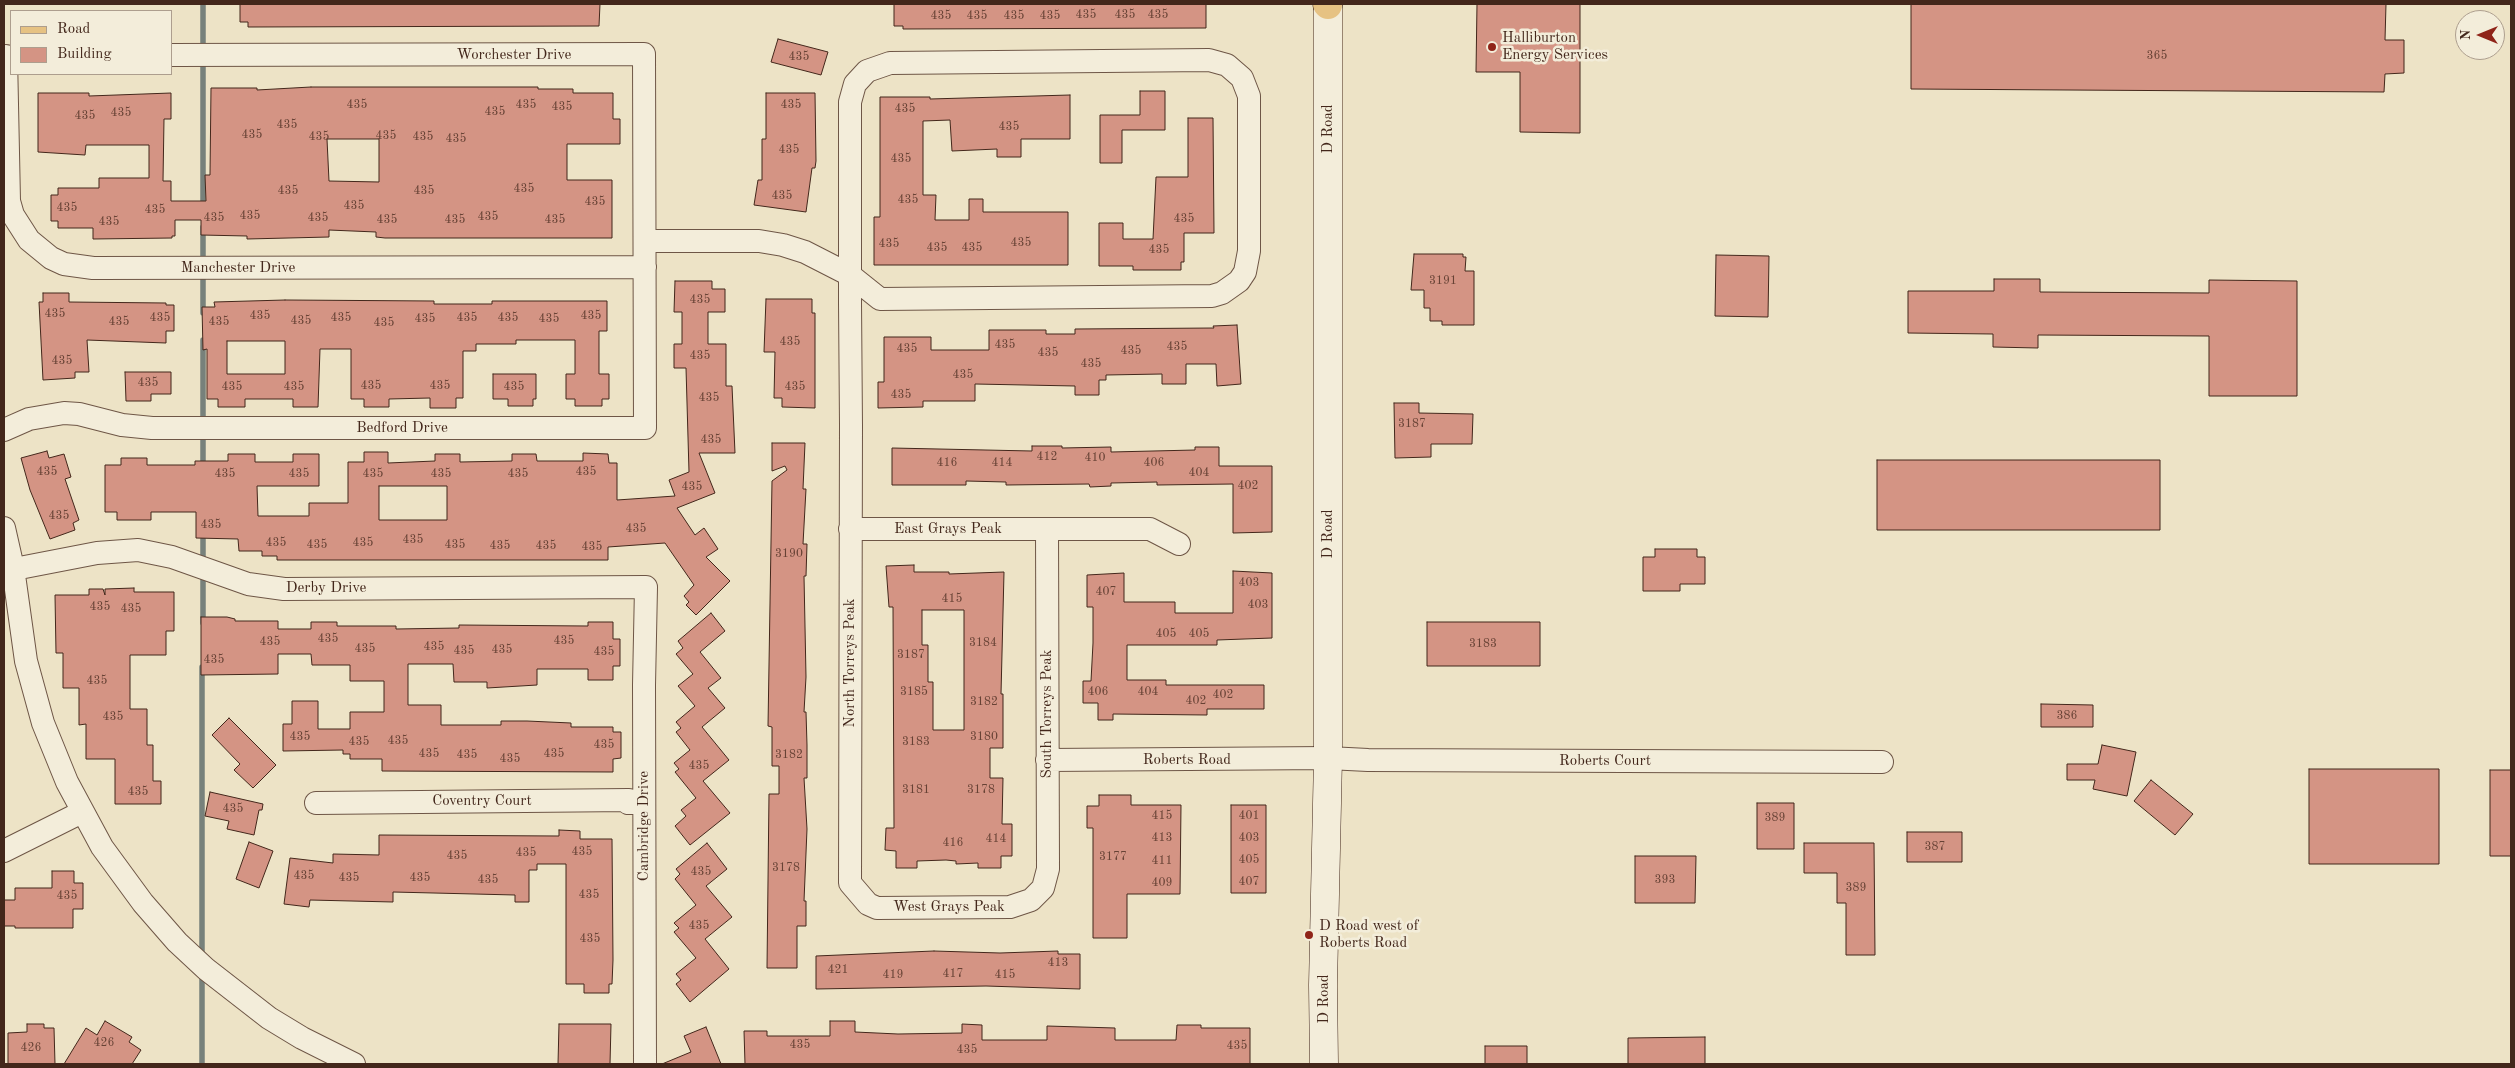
<!DOCTYPE html>
<html>
<head>
<meta charset="utf-8">
<style>
	body { margin:0 }
	#map { position:relative; width:2515px; height:1068px; overflow:hidden; background:#ede3c6; font-family:"Old Standard TT",serif }
	canvas { display:block }
	.frame { position:absolute; inset:0; border:5px solid #43271b; pointer-events:none }
	.legend { position:absolute; left:10px; top:10px; width:162px; height:65px; box-sizing:border-box; background:#f3edda; border:1px solid #ad9e8e; margin:0; padding:6px 9px; list-style:none; font-size:15px; color:#43271b }
	.legend li { display:flex; align-items:center; gap:10px; height:25px }
	.legend b { width:25px; border:1px solid #ad9e8e }
	.north { position:absolute; left:2455px; top:10px; width:50px; height:50px; box-sizing:border-box; background:#f3edda; border:1px solid #ad9e8e; border-radius:50%; rotate:270deg; font-size:14px; font-weight:700; line-height:20px; text-align:center; color:#43271b }
	.north::after { content:''; display:block; margin:auto; width:18px; height:22px; background:#8f2418; clip-path:polygon(50% 0,100% 100%,50% 72%,0 100%) }
</style>
</head>
<body>
<div id="map">
<canvas width="2515" height="1068"></canvas>
<div class="frame"></div>
<ul class="legend">
<li><b style="height:6px;background:#e6c283"></b>Road</li>
<li><b style="height:14px;background:#d49484"></b>Building</li>
</ul>
<div class="north">N</div>
</div>
<script>
const context = document.querySelector('canvas').getContext('2d');
context.lineJoin = 'round';
const poly = rows => new Path2D(rows.map(r => 'M' + r).join(''));
function strokePath(path, color, width, dash) { context.strokeStyle = color; context.lineWidth = width; context.lineCap = dash ? 'butt' : 'round'; context.setLineDash(dash || []); context.stroke(path); }
function fill(path, color) { context.fillStyle = color; context.fill(path, 'evenodd'); }
function write(font, color, halo, rows, align = 'center') {
  context.font = font + ' "Old Standard TT",serif'; context.lineWidth = 5; context.setLineDash([]); context.textBaseline = 'middle'; context.strokeStyle = halo; context.fillStyle = color; for (const [text, x, y, turn = 0] of rows) {
    context.save(); context.translate(x, y); context.rotate((+turn || 0) * Math.PI / 180); context.textAlign = isNaN(turn) ? turn : align; if (halo) context.strokeText(text, 0, 0); context.fillText(text, 0, 0); context.restore();
  }
}
const stream = poly([
	[203,51,203,5],
	[203,208,203,60],
	[203,263,203,227],
	[203,313,203,272],
	[203,423,203,340],
	[203,468,203,432],
	[203,563,203,532],
	[203,623,203,572],
	[202,956,202,667],
	[202,1064,202,972]
]);
const building = poly([
	[240,4,600,4,599,26,248,27,248,22,240,22,240,4],
	[894,4,1206,4,1206,28,903,29,903,26,894,26,894,4],
	[1477,4,1580,4,1580,133,1520,132,1520,72,1476,72,1477,4],
	[1911,4,2386,4,2385,40,2404,40,2404,73,2385,74,2384,92,1911,89,1911,4],
	[778,39,828,52,821,75,771,62,778,39],
	[311,87,538,87,538,89,573,89,573,93,613,93,613,119,620,119,620,144,567,144,567,180,612,180,612,238,385,238,376,237,376,232,329,230,329,237,247,239,247,236,201,235,201,220,175,220,175,236,172,236,172,238,93,239,93,228,58,228,58,221,51,221,51,195,58,195,58,188,99,188,99,178,149,178,149,145,86,145,85,155,38,152,38,93,89,93,89,96,171,93,171,119,164,119,163,181,171,181,171,201,206,201,205,175,210,175,211,88,257,88,257,90,311,87],
	[327,139,379,139,379,182,329,181,327,139],
	[1140,91,1165,91,1165,130,1122,130,1122,163,1100,163,1100,115,1140,115,1140,91],
	[766,93,815,93,816,161,815,168,812,168,806,212,754,205,758,180,762,180,762,139,766,139,766,93],
	[1070,95,1070,139,1021,139,1021,157,997,157,997,149,952,151,950,120,923,121,923,195,936,195,935,220,969,220,969,199,983,199,983,212,1068,212,1068,265,874,265,874,217,880,217,880,97,930,97,930,99,1070,95],
	[1188,118,1213,118,1214,233,1184,233,1184,262,1181,262,1181,270,1133,270,1133,266,1099,266,1099,223,1123,223,1123,239,1153,239,1156,177,1188,177,1188,118],
	[1414,254,1463,254,1463,257,1466,257,1465,271,1474,271,1474,325,1442,325,1442,321,1430,321,1430,308,1424,308,1424,290,1411,290,1414,254],
	[1716,255,1769,256,1768,317,1715,316,1716,255],
	[1994,279,2040,279,2040,292,2209,293,2209,280,2297,281,2297,396,2209,396,2209,336,2038,335,2038,348,1993,347,1993,334,1908,333,1908,291,1994,291,1994,279],
	[675,281,712,281,712,289,725,289,725,312,708,312,708,344,726,344,726,386,732,386,735,453,699,453,715,493,677,508,695,535,704,528,718,549,706,557,730,581,696,615,686,605,689,602,684,596,694,585,665,543,608,547,608,560,277,560,277,556,262,556,262,551,239,551,238,539,196,538,196,512,151,512,151,520,117,520,117,512,105,512,105,465,121,465,121,458,147,458,147,465,195,465,195,461,228,461,228,454,255,454,255,462,293,462,293,454,319,454,319,486,257,486,258,516,309,516,309,503,348,503,348,462,364,462,364,452,388,452,388,463,435,461,435,454,460,454,460,462,512,461,512,454,536,454,537,461,583,461,583,453,608,454,609,463,617,463,617,500,675,496,669,480,689,472,686,368,674,368,674,344,682,344,682,312,674,312,675,281],
	[379,486,447,486,447,520,379,520,379,486],
	[43,293,69,293,69,302,166,303,166,305,174,305,174,331,166,331,166,343,87,340,89,372,75,372,75,378,43,380,39,302,43,302,43,293],
	[766,299,812,299,812,313,815,313,815,408,782,407,782,398,774,398,775,352,764,352,766,299],
	[285,300,434,301,434,304,492,304,492,301,607,301,607,331,599,331,599,374,609,374,609,399,602,399,602,406,575,406,575,399,566,399,566,374,575,374,575,340,516,340,516,344,476,344,476,351,463,351,463,398,456,398,456,408,430,408,430,398,389,399,389,407,364,407,364,399,351,399,351,349,320,349,318,407,293,407,293,399,245,399,245,407,218,407,218,399,207,399,207,349,203,350,202,307,215,307,214,302,285,300],
	[227,341,285,341,285,374,227,374,227,341],
	[1237,325,1241,384,1217,386,1216,364,1186,364,1186,384,1162,384,1162,374,1106,375,1106,380,1099,380,1099,395,1075,395,1075,386,975,384,975,401,923,401,923,407,878,408,878,382,884,382,884,337,931,337,931,350,989,350,989,330,1046,330,1046,334,1075,334,1075,329,1214,328,1213,326,1237,325],
	[125,372,171,372,171,394,151,394,151,401,126,401,125,372],
	[493,374,536,374,536,399,533,399,533,406,508,406,508,399,493,399,493,374],
	[1394,403,1419,403,1419,413,1473,414,1472,444,1431,444,1431,457,1395,458,1394,403],
	[772,443,805,443,803,489,806,489,803,544,807,544,806,576,804,576,806,677,804,712,806,712,807,745,807,778,804,778,807,829,804,901,806,901,806,926,797,926,797,968,767,968,769,794,779,794,779,766,772,766,772,727,768,726,772,481,787,470,785,466,772,471,772,443],
	[1032,446,1062,446,1062,448,1111,447,1111,452,1195,450,1195,447,1219,447,1219,466,1272,466,1272,532,1233,533,1233,484,1157,485,1157,482,1111,483,1111,486,1090,487,1089,484,1006,485,1006,482,966,481,966,485,892,485,892,448,1032,451,1032,446],
	[47,451,49,458,64,454,71,477,65,479,79,520,73,523,75,530,50,539,30,490,21,458,47,451],
	[1877,460,2160,460,2160,530,1877,530,1877,460],
	[1655,549,1697,549,1697,557,1705,557,1705,584,1680,584,1680,591,1643,591,1643,557,1655,557,1655,549],
	[914,565,914,572,949,572,949,574,1004,572,1001,694,1003,694,1003,748,990,748,990,778,1003,778,1002,824,1012,824,1012,856,1001,856,1001,868,978,868,978,863,956,864,956,861,946,860,917,861,917,868,896,868,896,851,885,850,886,828,894,828,893,607,889,607,886,566,914,565],
	[922,610,964,610,964,730,933,730,933,682,928,682,928,645,922,645,922,610],
	[1233,571,1272,573,1272,638,1217,640,1217,645,1127,645,1127,680,1166,680,1166,685,1264,685,1264,709,1207,709,1207,715,1113,714,1113,720,1098,720,1098,703,1083,703,1083,681,1091,681,1093,643,1093,607,1087,607,1087,575,1124,573,1124,602,1175,602,1175,613,1233,613,1233,571],
	[134,588,134,592,174,592,174,631,166,631,166,655,130,655,130,709,147,709,147,745,153,745,153,781,161,781,161,804,115,804,115,759,86,759,86,724,79,725,79,688,63,688,63,653,56,653,55,595,89,595,89,589,103,589,105,595,105,589,134,588],
	[711,613,725,631,700,652,721,678,708,688,725,708,702,727,729,760,703,781,730,813,690,845,675,826,686,816,681,810,696,798,675,772,679,769,674,763,690,750,676,732,681,728,676,722,695,706,678,686,693,674,676,654,683,648,678,641,711,613],
	[201,617,227,617,235,619,235,621,278,621,278,629,311,629,311,622,337,622,337,626,396,626,396,629,459,628,459,625,588,626,588,622,613,622,613,639,620,639,620,666,613,666,613,680,588,680,588,669,537,669,537,685,487,688,487,682,454,682,453,664,408,664,408,705,441,705,441,725,501,725,501,721,527,721,571,723,571,727,613,727,613,732,621,732,621,758,613,759,613,772,382,771,382,759,350,759,350,754,343,754,343,750,283,751,283,724,292,724,292,701,318,701,318,729,350,729,350,712,384,712,384,681,350,681,350,665,312,665,311,654,278,654,278,674,201,675,201,617],
	[1427,622,1540,622,1540,666,1427,666,1427,622],
	[2041,704,2093,705,2093,727,2041,727,2041,704],
	[229,718,276,765,253,788,234,770,240,764,212,735,229,718],
	[2102,745,2136,752,2127,796,2093,789,2095,780,2067,780,2067,764,2098,764,2102,745],
	[2309,769,2439,769,2439,864,2309,864,2309,769],
	[2490,770,2511,770,2511,856,2490,856,2490,770],
	[2151,780,2193,814,2175,835,2134,801,2151,780],
	[210,792,263,804,262,810,259,810,254,835,227,829,229,821,205,816,210,792],
	[1099,795,1131,795,1131,805,1181,805,1180,894,1127,894,1127,938,1093,938,1093,828,1087,828,1087,806,1099,806,1099,795],
	[1757,803,1794,803,1794,849,1757,849,1757,803],
	[1231,805,1266,805,1266,893,1231,893,1231,805],
	[559,830,580,831,580,839,612,839,613,960,612,984,609,984,609,993,584,993,584,984,566,984,566,864,537,864,537,870,529,870,529,902,515,902,515,895,393,892,393,902,310,900,309,907,284,904,290,858,333,863,333,854,379,855,379,835,559,836,559,830],
	[1907,832,1962,832,1962,862,1907,862,1907,832],
	[249,842,273,851,259,888,236,879,249,842],
	[707,843,727,869,706,886,732,917,705,939,729,969,690,1002,676,984,681,980,676,974,696,958,674,932,679,928,674,923,696,905,675,879,680,874,676,869,707,843],
	[1804,843,1874,843,1875,955,1846,955,1846,903,1837,903,1837,873,1804,873,1804,843],
	[1635,856,1696,856,1695,903,1635,903,1635,856],
	[52,871,74,871,74,883,83,883,83,909,73,909,73,928,15,928,15,926,4,926,4,900,15,900,15,888,52,888,52,871],
	[934,951,1000,953,1058,951,1058,954,1080,954,1080,989,986,986,816,989,816,956,934,951],
	[105,1021,132,1037,129,1042,141,1050,132,1064,64,1064,86,1028,97,1035,105,1021],
	[830,1021,855,1021,855,1032,898,1034,962,1033,962,1024,982,1025,982,1040,1047,1040,1047,1026,1115,1028,1115,1040,1176,1040,1177,1025,1201,1025,1201,1028,1250,1028,1250,1064,745,1064,744,1031,767,1031,767,1036,830,1036,830,1021],
	[27,1024,44,1024,44,1028,54,1028,55,1064,8,1064,8,1033,27,1032,27,1024],
	[559,1024,611,1024,610,1064,558,1064,559,1024],
	[706,1027,721,1064,662,1064,691,1052,684,1036,706,1027],
	[1705,1037,1705,1064,1628,1064,1628,1038,1705,1037],
	[1485,1046,1527,1046,1527,1064,1485,1064,1485,1046]
]);
const street = poly([
	[6,56,9,201,13,215,29,240,51,258,64,264,93,268,645,267],
	[645,241,759,241,783,245,805,252,850,275,880,299,1212,296,1222,293,1239,281,1245,272,1249,251,1249,96,1242,78,1227,65,1209,60,890,63,867,71,855,84,850,102,850,303,851,425,850,883,868,904,877,908,1010,907,1031,900,1043,888,1048,869,1047,529],
	[4,430,29,419,64,413,79,414,122,425,152,428,645,428,644,54,171,55],
	[4,528,13,568,26,661,43,723,67,782,102,847,143,903,177,942,206,969,269,1018,302,1038,354,1064],
	[850,529,1150,529,1179,544],
	[4,571,97,553,138,550,172,557,248,584,284,589,646,587,644,685,645,1064],
	[1047,760,1328,758,1368,760,1882,762],
	[316,803,629,800,628,803,644,803],
	[4,851,82,812]
]);
const secondary = poly([
	[1324,1064,1323,985,1328,758,1328,4]
]);
const primary = poly([
	[1327,4,1328,5]
]);
const markers = [
	[1492,47,5,"#8f2418"],
	[1309,935,5,"#8f2418"]
];
const numberNames = [
	["435",1086,15],
	["435",1125,15],
	["435",1158,15],
	["435",941,16],
	["435",977,16],
	["435",1014,16],
	["435",1050,16],
	["365",2157,56],
	["435",799,57],
	["435",357,105],
	["435",526,105],
	["435",791,105],
	["435",562,107],
	["435",905,109],
	["435",495,112],
	["435",121,113],
	["435",85,116],
	["435",287,125],
	["435",1009,127],
	["435",252,135],
	["435",386,136],
	["435",319,137],
	["435",423,137],
	["435",456,139],
	["435",789,150],
	["435",901,159],
	["435",524,189],
	["435",288,191],
	["435",424,191],
	["435",782,196],
	["435",908,200],
	["435",595,202],
	["435",354,206],
	["435",67,208],
	["435",155,210],
	["435",250,216],
	["435",488,217],
	["435",214,218],
	["435",318,218],
	["435",1184,219],
	["435",387,220],
	["435",455,220],
	["435",555,220],
	["435",109,222],
	["435",1021,243],
	["435",889,244],
	["435",937,248],
	["435",972,248],
	["435",1159,250],
	["3191",1443,281],
	["435",700,300],
	["435",55,314],
	["435",260,316],
	["435",591,316],
	["435",160,318],
	["435",341,318],
	["435",467,318],
	["435",508,318],
	["435",425,319],
	["435",549,319],
	["435",301,321],
	["435",119,322],
	["435",219,322],
	["435",384,323],
	["435",790,342],
	["435",1005,345],
	["435",1177,347],
	["435",907,349],
	["435",1131,351],
	["435",1048,353],
	["435",700,356],
	["435",62,361],
	["435",1091,364],
	["435",963,375],
	["435",148,383],
	["435",371,386],
	["435",440,386],
	["435",232,387],
	["435",294,387],
	["435",514,387],
	["435",795,387],
	["435",901,395],
	["435",709,398],
	["3187",1412,424],
	["435",711,440],
	["412",1047,457],
	["410",1095,458],
	["416",947,463],
	["414",1002,463],
	["406",1154,463],
	["435",47,472],
	["435",586,472],
	["404",1199,473],
	["435",225,474],
	["435",299,474],
	["435",373,474],
	["435",441,474],
	["435",518,474],
	["402",1248,486],
	["435",692,487],
	["435",59,516],
	["435",211,525],
	["435",636,529],
	["435",413,540],
	["435",276,543],
	["435",363,543],
	["435",317,545],
	["435",455,545],
	["435",500,546],
	["435",546,546],
	["435",592,547],
	["3190",789,554],
	["403",1249,583],
	["407",1106,592],
	["415",952,599],
	["403",1258,605],
	["435",100,607],
	["435",131,609],
	["405",1166,634],
	["405",1199,634],
	["435",328,639],
	["435",564,641],
	["435",270,642],
	["3184",983,643],
	["3183",1483,644],
	["435",434,647],
	["435",365,649],
	["435",502,650],
	["435",464,651],
	["435",604,652],
	["3187",911,655],
	["435",214,660],
	["435",97,681],
	["3185",914,692],
	["406",1098,692],
	["404",1148,692],
	["402",1223,695],
	["402",1196,701],
	["3182",984,702],
	["386",2067,716],
	["435",113,717],
	["435",300,737],
	["3180",984,737],
	["435",398,741],
	["435",359,742],
	["3183",916,742],
	["435",604,745],
	["435",429,754],
	["435",554,754],
	["435",467,755],
	["3182",789,755],
	["435",510,759],
	["435",699,766],
	["3181",916,790],
	["3178",981,790],
	["435",138,792],
	["435",233,809],
	["415",1162,816],
	["401",1249,816],
	["389",1775,818],
	["413",1162,838],
	["403",1249,838],
	["414",996,839],
	["416",953,843],
	["387",1935,847],
	["435",582,852],
	["435",526,853],
	["435",457,856],
	["3177",1113,857],
	["405",1249,860],
	["411",1162,861],
	["3178",786,868],
	["435",701,872],
	["435",304,876],
	["435",349,878],
	["435",420,878],
	["435",488,880],
	["393",1665,880],
	["407",1249,882],
	["409",1162,883],
	["389",1856,888],
	["435",589,895],
	["435",67,896],
	["435",699,926],
	["435",590,939],
	["413",1058,963],
	["421",838,970],
	["417",953,974],
	["419",893,975],
	["415",1005,975],
	["426",104,1043],
	["435",800,1045],
	["435",1237,1046],
	["426",31,1048],
	["435",967,1050]
];
const poiNames = [
	["Halliburton",1502,38],
	["Energy Services",1502,55],
	["D Road west of",1319,926],
	["Roberts Road",1319,943]
];
const streetNames = [
	["Worchester Drive",514,55],
	["D Road",1328,129,-90],
	["Manchester Drive",238,268],
	["Bedford Drive",402,428],
	["East Grays Peak",948,529],
	["D Road",1328,534,-90],
	["Derby Drive",326,588],
	["North Torreys Peak",850,663,-90],
	["South Torreys Peak",1047,714,-90],
	["Roberts Road",1187,760],
	["Roberts Court",1605,761],
	["Coventry Court",482,801],
	["Cambridge Drive",644,826,-90],
	["West Grays Peak",949,907],
	["D Road",1324,999,-90]
];
strokePath(stream, '#77817b', 5.5);
fill(building, '#d49484');
strokePath(building, '#43271b', 1);
strokePath(street, '#6e5646', 24);
strokePath(secondary, '#43271b', 29);
strokePath(primary, '#43271b', 29);
strokePath(street, '#f3edda', 22);
strokePath(secondary, '#f3edda', 28);
strokePath(primary, '#e6c283', 28);
for (const [x, y, r, color] of markers) { const dot = new Path2D(); dot.arc(x, y, r, 0, 2 * Math.PI); context.fillStyle = color; context.fill(dot); strokePath(dot, '#f3edda', 2); }
write('12px', '#674235', null, numberNames);
write('15px', '#43271b', '#f3edda', poiNames, 'left');
write('15px', '#43271b', '#f3edda', streetNames);
</script>
</body>
</html>
